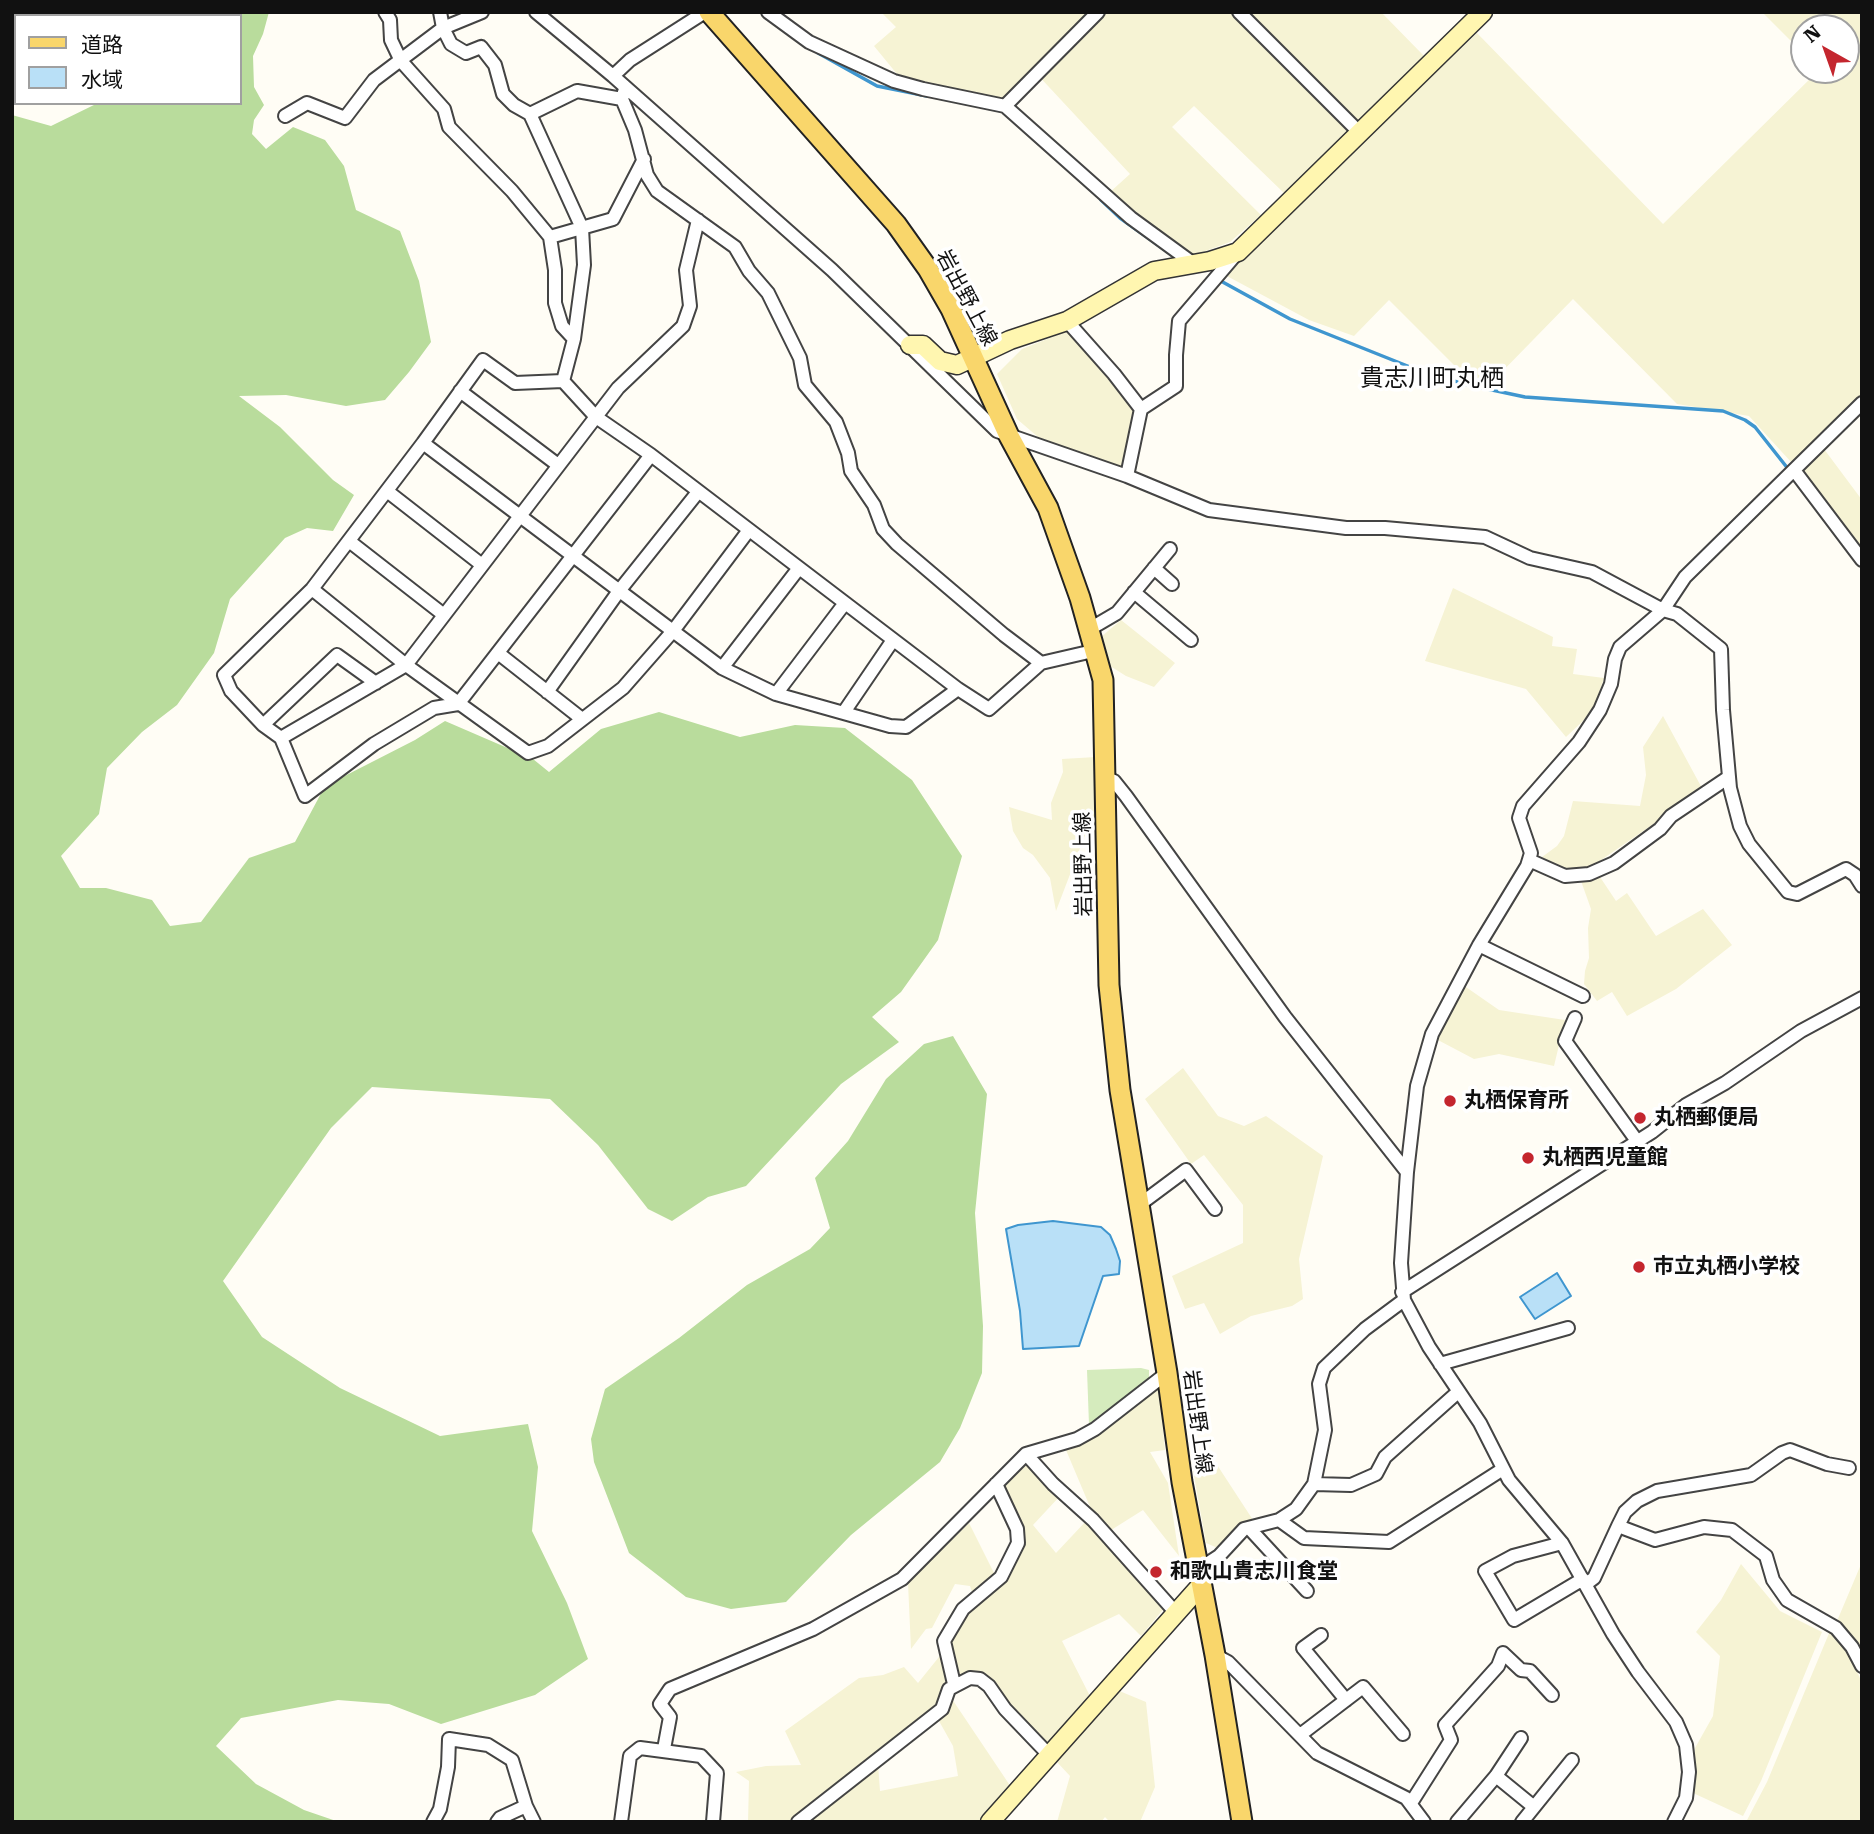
<!DOCTYPE html>
<html>
<head>
<meta charset="utf-8">
<style>
	body { margin:0 }
	#map { position:relative; width:1874px; height:1834px; overflow:hidden; background:#fffdf5; font-family:"Roboto Serif","Noto Sans JP",serif }
	canvas { display:block }
	.frame { position:absolute; inset:0; border:14px solid #111; pointer-events:none }
	.legend { position:absolute; left:14px; top:14px; width:228px; height:91px; box-sizing:border-box; background:#fff; border:2px solid #a0a0a0; margin:0; padding:9px 12px; list-style:none; font-size:21px; color:#111 }
	.legend li { display:flex; align-items:center; gap:14px; height:35px }
	.legend b { width:35px; border:2px solid #a0a0a0 }
	.north { position:absolute; left:1790px; top:14px; width:70px; height:70px; box-sizing:border-box; background:#fff; border:2px solid #a0a0a0; border-radius:50%; rotate:320deg; font-size:19px; font-weight:700; line-height:28px; text-align:center; color:#111 }
	.north::after { content:''; display:block; margin:auto; width:24px; height:32px; background:#c4262e; clip-path:polygon(50% 0,100% 100%,50% 72%,0 100%) }
</style>
</head>
<body>
<div id="map">
<canvas width="1874" height="1834"></canvas>
<div class="frame"></div>
<ul class="legend">
<li><b style="height:9px;background:#f9d66b"></b>道路</li>
<li><b style="height:19px;background:#b9e0f7"></b>水域</li>
</ul>
<div class="north">N</div>
</div>
<script>
const context = document.querySelector('canvas').getContext('2d');
context.lineJoin = 'round';
function fill(path, color) { context.fillStyle = color; context.fill(path, 'evenodd'); }
const poly = rows => new Path2D(rows.map(r => 'M' + r).join(''));
function strokePath(path, color, width, dash) { context.strokeStyle = color; context.lineWidth = width; context.lineCap = dash ? 'butt' : 'round'; context.setLineDash(dash || []); context.stroke(path); }
function write(font, color, halo, rows, align = 'center') {
  context.font = font + ' "Roboto Serif","Noto Sans JP",serif'; context.lineWidth = 7; context.setLineDash([]); context.textBaseline = 'middle'; context.strokeStyle = halo; context.fillStyle = color; for (const [text, x, y, turn = 0] of rows) {
    context.save(); context.translate(x, y); context.rotate((+turn || 0) * Math.PI / 180); context.textAlign = isNaN(turn) ? turn : align; if (halo) context.strokeText(text, 0, 0); context.fillText(text, 0, 0); context.restore();
  }
}
const farmland = poly([
	[881,12,1381,12,1425,57,1285,194,1194,106,1172,127,1261,215,1230,242,1192,256,1109,193,1130,174,1035,72,1004,99,939,88,897,74,874,46,896,27],
	[1762,12,1860,12,1862,14,1862,394,1792,463,1749,416,1677,404,1573,299,1492,382,1470,381,1389,300,1354,336,1309,320,1225,275,1477,33,1663,224,1819,70,1846,70,1846,28,1804,28,1804,54],
	[1070,330,1136,410,1122,469,1038,437,1017,419,997,374,1022,349],
	[1824,449,1862,500,1862,556,1800,474],
	[1453,588,1553,637,1552,646,1577,649,1573,674,1604,678,1596,703,1583,721,1566,737,1526,689,1425,661],
	[1121,620,1175,663,1154,687,1126,676,1107,664,1101,637],
	[1663,716,1703,790,1588,869,1573,871,1562,869,1542,857,1557,846,1564,836,1573,801,1640,806,1646,775,1643,747],
	[1096,757,1097,822,1090,822,1056,911,1050,878,1033,855,1023,848,1013,831,1009,807,1052,820,1051,803,1063,772,1062,759],
	[1598,874,1616,901,1627,893,1656,936,1703,909,1732,945,1676,989,1627,1016,1612,992,1597,1001,1584,984,1585,971,1589,958,1588,928,1591,909,1581,881],
	[1463,985,1499,1010,1565,1020,1554,1066,1499,1054,1474,1059,1436,1039],
	[1183,1068,1218,1116,1244,1126,1266,1116,1323,1156,1299,1259,1303,1299,1292,1306,1251,1316,1220,1334,1204,1303,1185,1309,1172,1276,1243,1243,1243,1205,1204,1155,1191,1164,1145,1099],
	[1159,1388,1165,1450,1150,1452,1168,1483,1179,1556,1143,1510,1108,1532,1093,1514,1066,1450,1098,1434],
	[1208,1451,1253,1520,1242,1526,1220,1549,1206,1543,1191,1459],
	[1027,1462,1060,1496,1033,1525,1056,1553,1087,1520,1166,1606,1141,1636,1119,1614,1062,1641,1090,1696,1046,1745,1007,1705,989,1682,955,1678,950,1640,967,1611,1022,1545,1024,1530,1004,1486],
	[969,1523,994,1573,973,1595,970,1586,955,1584,932,1628,926,1629,911,1649,908,1583],
	[1862,1562,1862,1654,1855,1639,1837,1621],
	[1741,1564,1780,1611,1822,1632,1761,1781,1743,1816,1693,1793,1695,1748,1713,1716,1720,1656,1696,1632,1721,1600],
	[1830,1631,1844,1646,1862,1682,1862,1822,1746,1822,1767,1782],
	[943,1652,947,1684,939,1707,791,1822,748,1822,749,1781,736,1772,766,1766,801,1765,785,1731,859,1678,883,1675,904,1667,918,1683],
	[1117,1690,1146,1702,1155,1787,1140,1822,1110,1822,1105,1817,1101,1822,1057,1822,1070,1776,1056,1761],
	[952,1699,1011,1787,979,1822,802,1822,878,1764,880,1791,958,1776,953,1746,939,1721]
]);
const green = poly([
	[1141,1368,1149,1370,1149,1380,1089,1425,1087,1370]
]);
const forest = poly([
	[142,12,269,12,263,34,253,56,254,87,264,105,254,120,252,134,266,149,293,127,325,140,344,166,356,210,400,231,419,281,431,342,409,372,385,400,346,406,286,395,239,396,280,427,333,480,354,495,333,531,307,528,285,538,230,599,214,653,177,705,142,732,107,768,99,814,61,856,80,888,106,888,152,900,170,926,201,922,249,858,295,842,325,786,415,740,445,721,533,759,549,772,601,729,659,712,740,737,795,725,845,728,912,780,962,856,938,940,901,992,872,1017,899,1042,841,1084,746,1186,708,1197,672,1221,648,1209,598,1145,550,1099,372,1087,331,1128,223,1281,262,1337,340,1388,440,1436,528,1424,538,1467,532,1531,567,1603,588,1659,535,1695,441,1724,389,1704,338,1700,241,1718,216,1746,256,1784,304,1810,339,1822,12,1822,12,115,51,126,98,103,240,103,240,16,137,16],
	[953,1036,987,1094,975,1213,983,1326,982,1373,960,1428,940,1462,851,1535,786,1602,731,1609,686,1597,629,1553,594,1462,591,1439,605,1389,679,1338,747,1285,810,1249,830,1228,815,1178,848,1141,886,1079,924,1044]
]);
const water = poly([
	[1053,1221,1101,1227,1110,1235,1116,1249,1120,1261,1119,1274,1103,1276,1079,1346,1023,1349,1020,1311,1006,1229,1018,1225,1053,1221],
	[1557,1273,1571,1296,1535,1319,1520,1297,1557,1273]
]);
const stream = poly([
	[818,53,877,86,927,96],
	[1101,200,1120,218,1175,257],
	[1219,280,1290,319,1420,371,1464,384,1525,397,1723,411,1745,420,1755,427,1789,470]
]);
const street = poly([
	[385,12,390,20,391,40,401,61,444,109,449,127,512,191,550,237,555,270,555,303,562,326,574,339,563,381],
	[440,12,443,28,451,44,466,53,481,47,495,65,503,94,514,105,530,114,582,228,584,265,574,339],
	[536,12,613,76,832,270,997,431,1127,476,1209,510,1346,528,1385,528,1485,537,1530,558,1592,572,1663,610,1677,614,1721,649,1723,710,1730,788,1740,826,1749,844,1788,892,1797,894,1846,869,1855,875,1862,886],
	[768,12,809,42,894,81,923,89,1005,106,1131,218,1194,264],
	[1239,12,1360,133],
	[613,76,630,60,705,12],
	[625,89,622,99,635,130,647,175,657,191,735,247,749,271,768,293,800,358,805,385,836,422,848,453,851,471,874,505,883,529,897,544,1004,635,1041,663],
	[1005,106,1098,12],
	[530,114,577,91,622,99],
	[285,116,307,103,345,118,374,80,443,28,482,12],
	[550,237,613,219,644,159],
	[1067,321,1114,374,1141,409],
	[563,381,515,383,483,360,423,443,312,589,224,675,231,691,263,725,281,738,305,796,374,744,434,708,458,704,651,455],
	[563,381,596,417,651,455,958,689,989,709,1041,663,1093,651],
	[460,391,558,465],
	[423,443,722,668,776,694,890,726,906,727,958,689],
	[1794,470,1862,560],
	[1127,476,1141,409,1176,386,1176,355,1179,321,1237,253],
	[387,491,482,565],
	[349,541,444,615],
	[1154,568,1172,584],
	[312,589,406,665,528,753,548,746,623,688,673,631,749,530],
	[1134,592,1191,640],
	[1088,630,1117,613,1170,549],
	[498,653,582,719],
	[722,668,799,568],
	[547,692,619,591,698,492],
	[776,694,845,603],
	[844,712,893,640],
	[263,725,337,655,376,683],
	[281,738,406,665,618,388,683,326,690,306,686,270,698,220],
	[1105,778,1114,781,1126,796,1285,1017,1407,1172],
	[1529,860,1565,876,1589,874,1614,863,1660,829,1671,816,1729,777],
	[1479,945,1583,996],
	[1575,1018,1565,1041,1637,1141],
	[1139,1205,1186,1170,1215,1209],
	[1402,1292,1652,1132,1686,1105,1725,1083,1801,1031,1862,998],
	[1440,1364,1568,1328],
	[1026,1454,1053,1484,1093,1520,1176,1613],
	[1314,1484,1351,1485,1376,1474,1385,1457,1458,1392],
	[1279,1520,1304,1538,1389,1542,1503,1469],
	[1618,1526,1625,1512,1637,1501,1657,1491,1751,1475,1782,1453,1790,1450,1827,1464,1849,1468],
	[1249,1528,1307,1591],
	[1562,1543,1513,1556,1485,1571,1514,1620,1583,1579],
	[1199,1569,1219,1556,1244,1529,1279,1520,1296,1509,1314,1484,1325,1430,1319,1384,1324,1368,1365,1329,1404,1300],
	[1586,1584,1594,1578,1618,1526,1655,1540,1704,1527,1732,1530,1766,1556,1773,1580,1787,1600,1836,1628,1852,1647,1862,1666],
	[1321,1635,1303,1648,1346,1700],
	[1215,1655,1228,1662,1317,1753,1406,1798,1424,1822],
	[954,1684,944,1641,963,1609,1001,1577,1018,1543,1017,1529,996,1484],
	[1300,1735,1363,1687,1403,1734],
	[664,1749,670,1717,660,1704,670,1689,813,1629,902,1579,1026,1454,1077,1439,1095,1429,1167,1373],
	[1496,1776,1534,1807],
	[1411,1803,1451,1740,1445,1725,1498,1666,1503,1653,1521,1670,1530,1671,1552,1695],
	[433,1822,440,1809,448,1767,449,1739,488,1745,512,1760,526,1806],
	[497,1822,500,1818,526,1806,534,1822],
	[621,1822,630,1756,640,1748,701,1756,717,1773,713,1822],
	[798,1822,942,1709,949,1689,970,1678,980,1679,989,1686,1005,1709,1050,1756],
	[1457,1822,1496,1776,1521,1738],
	[1522,1822,1572,1760],
	[1674,1822,1686,1798,1689,1772,1686,1745,1676,1722,1638,1672,1613,1634,1562,1543,1509,1480,1480,1423,1429,1347,1404,1300,1401,1263,1407,1172,1417,1086,1432,1034,1479,945,1527,866,1531,853,1519,818,1523,806,1579,742,1600,710,1611,684,1615,659,1620,647,1663,610,1685,577,1862,403]
]);
const secondary = poly([
	[910,345,923,345,940,361,957,365,1010,340,1067,321,1154,271,1210,261,1238,252,1483,12],
	[990,1822,1202,1584]
]);
const primary = poly([
	[709,12,896,224,928,269,951,309,1009,436,1048,508,1080,598,1103,680,1109,985,1120,1090,1167,1373,1182,1482,1215,1655,1242,1822]
]);
const markers = [
	[1450,1101,7,"#c4262e"],
	[1640,1118,7,"#c4262e"],
	[1528,1158,7,"#c4262e"],
	[1639,1267,7,"#c4262e"],
	[1156,1572,7,"#c4262e"]
];
const streetNames = [
	["岩出野上線",966,298,62],
	["岩出野上線",1084,864,-91],
	["岩出野上線",1197,1422,82]
];
const poiNames = [
	["丸栖保育所",1464,1101],
	["丸栖郵便局",1654,1118],
	["丸栖西児童館",1542,1158],
	["市立丸栖小学校",1653,1267],
	["和歌山貴志川食堂",1170,1572]
];
const quarterNames = [
	["貴志川町丸栖",1432,379]
];
fill(farmland, '#f6f3d4');
fill(green, '#d5ebbd');
fill(forest, '#b9dc9c');
fill(water, '#b9e0f7');
strokePath(water, '#3f96cf', 2);
strokePath(stream, '#3f96cf', 3.5);
strokePath(street, '#444', 16);
strokePath(secondary, '#333', 21);
strokePath(primary, '#222', 23);
strokePath(street, '#fff', 12);
strokePath(secondary, '#fff6b0', 18);
strokePath(primary, '#f9d66b', 19);
for (const [x, y, r, color] of markers) { const dot = new Path2D(); dot.arc(x, y, r, 0, 2 * Math.PI); context.fillStyle = color; context.fill(dot); strokePath(dot, '#fff', 2.5); }
write('21px', '#111', '#fff', streetNames);
write('bold 21px', '#111', '#fff', poiNames, 'left');
write('24px', '#111', '#fff', quarterNames);
</script>
</body>
</html>
